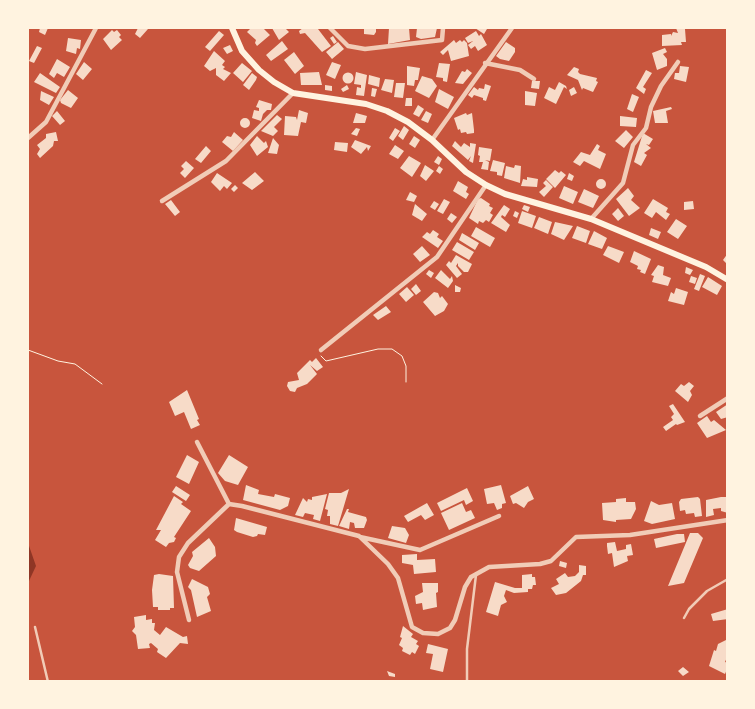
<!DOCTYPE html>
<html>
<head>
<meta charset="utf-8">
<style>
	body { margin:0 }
	#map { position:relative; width:755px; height:709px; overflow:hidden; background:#c8553d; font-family:Raleway,sans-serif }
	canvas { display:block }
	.frame { position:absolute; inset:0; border:29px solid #fff3e0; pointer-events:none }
</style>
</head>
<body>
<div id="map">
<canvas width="755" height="709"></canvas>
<div class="frame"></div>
</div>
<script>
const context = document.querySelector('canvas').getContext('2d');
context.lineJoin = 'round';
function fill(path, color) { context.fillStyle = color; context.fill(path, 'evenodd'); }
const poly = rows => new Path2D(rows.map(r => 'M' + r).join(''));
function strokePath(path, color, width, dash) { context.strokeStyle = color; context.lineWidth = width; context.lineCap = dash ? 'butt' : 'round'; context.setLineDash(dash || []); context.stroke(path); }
const water = poly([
	[28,543,36,566,28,583]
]);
const building = poly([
	[40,28,48,28,45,35,39,32],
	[138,28,148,29,140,38,135,34],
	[251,28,263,28,270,35,257,46,255,43,256,40,247,32],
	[272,28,285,28,289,32,279,40],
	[303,28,320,28,318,29,331,46,322,52,305,33,300,34,299,31],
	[364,28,376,28,376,32,374,35,364,34],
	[389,28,409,28,410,40,388,44],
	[417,28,437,28,435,37,421,39,416,37],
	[475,28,485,28,487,29,484,34],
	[676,28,685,29,686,42,681,42,682,45,662,46,662,35,671,34,671,36,673,32,678,33],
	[112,30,114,32,117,30,121,35,119,37,122,40,111,50,103,39],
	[219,31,224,35,210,51,205,47],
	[476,31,479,36,481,34,487,45,478,51,475,46,471,49,468,45,473,41,468,43,465,38],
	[333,36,337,42,334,44,330,38],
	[68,38,81,40,80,49,77,48,76,54,66,51],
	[454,40,456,43,460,40,462,42,464,40,467,43,469,56,451,61,448,50,443,55,440,52],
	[282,41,288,49,271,61,266,55],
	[338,42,344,49,332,59,326,52],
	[506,42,515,48,515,52,509,61,500,59,496,56],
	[230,45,233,51,227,54,223,48],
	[37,46,42,48,34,63,29,61],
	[665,48,667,52,663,54,667,59,667,66,657,70,652,53],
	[214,51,225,61,222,65,225,67,223,69,231,73,224,81,216,75,216,68,210,71,204,66],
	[294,52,304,66,295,74,284,60],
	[57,59,70,67,64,77,57,73,54,78,49,74],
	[84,62,92,69,83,80,76,74],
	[332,62,341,65,335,79,326,75],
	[242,63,252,71,243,82,233,73],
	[439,63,450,64,447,82,443,81,443,78,436,77],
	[407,66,420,68,418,80,415,80,414,86,407,85],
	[680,66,689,67,686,82,674,79,675,73,679,73],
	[574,67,579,69,578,72,580,74,597,78,596,81,598,82,593,92,583,88,582,90,578,80,567,75],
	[467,69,472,73,463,84,455,83,462,71,465,72],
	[646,70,652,73,643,87,646,89,644,94,636,88],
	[319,72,322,85,301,85,300,73],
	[356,72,367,75,364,96,356,95,357,87,361,88,361,85,354,84],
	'342.5 78a5.5 5.5 0 1 1 11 0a5.5 5.5 0 1 1-11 0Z',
	[40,73,60,87,56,93,34,82],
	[252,73,257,77,256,80,249,90,243,85],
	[369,75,380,78,379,87,368,84],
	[422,76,432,79,437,86,429,98,415,91],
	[385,79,394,80,392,93,381,90],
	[532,81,540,81,539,89,531,88],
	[559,82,566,86,567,89,564,87,556,104,544,98,549,87,555,90],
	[396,83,405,83,403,98,394,97],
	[485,84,491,86,486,101,483,100,483,98,474,95,472,98,468,95,474,87,478,90,479,88,484,89],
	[325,85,332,86,332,91,325,90],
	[347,85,349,89,343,92,341,89],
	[574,87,577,93,571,96,569,90],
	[372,88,377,89,375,97,371,96],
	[439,89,454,97,448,109,435,102],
	[68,90,78,98,71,108,61,103,60,100],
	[41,91,54,97,49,105,40,100],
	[525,91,537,93,535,106,525,105],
	[632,94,639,97,633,112,627,109],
	[406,98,412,98,412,106,405,106],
	[259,100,272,104,271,110,267,110,263,114,261,121,252,118,254,110,259,111,259,108,256,107],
	[418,105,424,109,419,117,413,114],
	[671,107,672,109,666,111,668,123,655,123,653,111],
	[299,110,308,113,306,123,301,122,298,136,284,135,285,116,296,117,297,120],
	[57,111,65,121,60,125,52,116],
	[426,111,432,114,428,123,421,120],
	[356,113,367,116,365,123,353,123],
	[466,113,467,115,472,113,474,130,474,133,467,134,466,132,461,133,460,129,458,130,454,118],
	[277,115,282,119,274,127,278,131,273,136,261,131],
	[620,116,637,118,636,127,620,126],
	'240 123a5 5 0 1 1 10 0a5 5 0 1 1-10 0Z',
	[404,126,409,130,403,140,398,136],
	[356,128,360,129,357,136,351,134],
	[395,128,400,131,393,141,389,138],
	[626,130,633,137,624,148,615,141],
	[56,132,58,141,54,141,53,146,40,158,37,154,40,149,37,145,46,138,46,134],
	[234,132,243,140,233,151,222,142,227,136,231,137],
	[643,133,653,139,649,145,646,144,651,148,644,153,647,155,641,166,634,162],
	[257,136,264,143,266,141,268,147,257,156,250,145],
	[414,136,420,140,415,148,409,144],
	[273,138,279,145,277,154,268,153],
	[355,140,371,146,368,151,367,147,361,154,351,147],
	[455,141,461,147,464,143,470,147,470,143,476,144,473,163,469,161,471,156,468,160,452,146],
	[335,142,348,143,347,152,334,150],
	[597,144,600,146,598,150,606,154,600,169,584,161,580,166,573,162,581,152,590,155],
	[395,145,404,151,398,159,389,154],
	[206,146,211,151,201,163,195,159],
	[479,147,492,149,490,161,485,160,489,162,488,170,481,169,483,162,479,162,480,156,478,155],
	[409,156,421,163,412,177,400,168],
	[438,156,442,159,439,165,434,162],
	[493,160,505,163,502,176,497,175,497,172,490,171],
	[186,161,194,168,185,178,180,173,184,169,181,166],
	[425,165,434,171,426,181,420,176],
	[515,165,521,166,520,183,504,178,506,166,514,168],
	[439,166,443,169,440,174,436,171],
	[555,170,559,173,561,171,566,175,555,188,546,179],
	[255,172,264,181,252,190,242,183],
	[217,173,232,183,227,189,224,186,220,191,211,182],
	[569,173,574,176,572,181,567,179],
	[527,177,538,179,537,187,521,186,523,179,527,180],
	'596 184a5 5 0 1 1 10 0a5 5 0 1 1-10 0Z',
	[546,180,553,187,544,197,539,192,546,186,543,183],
	[458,181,468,187,466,192,469,194,466,199,453,191],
	[235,185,238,188,234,192,231,189],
	[564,186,578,192,573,204,559,198],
	[628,188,634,196,631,200,640,208,629,216,616,199],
	[584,189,599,196,593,208,578,202],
	[410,192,417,196,414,202,406,200],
	[481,198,490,204,489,206,493,208,490,213,493,215,489,222,486,220,483,223,479,221,478,224,469,218,478,199],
	[444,199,450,202,443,214,437,211],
	[653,199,668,208,666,212,670,214,666,220,656,212,652,218,644,213],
	[171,200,180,212,175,216,165,204],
	[434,201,439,204,435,210,430,207],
	[693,201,694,209,684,210,684,202],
	[415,204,427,214,422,221,412,215],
	[504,205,510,209,505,217,502,215,501,217,510,225,506,232,491,223],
	[524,205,530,207,528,212,522,209],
	[618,208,624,216,618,221,612,214],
	[515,211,519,213,517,218,513,216],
	[522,211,536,216,532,228,518,223],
	[451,213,457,217,452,223,447,219],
	[539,217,552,222,548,234,534,228],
	[676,219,687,226,678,239,667,232],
	[555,222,573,226,564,240,551,234],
	[577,226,590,231,586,243,572,238],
	[476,227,495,238,490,247,471,236],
	[651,228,661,232,658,239,649,235],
	[433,230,439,234,437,237,443,241,438,248,422,237,427,232,430,234],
	[594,231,607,238,602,249,588,244],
	[462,233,479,243,475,250,459,240],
	[457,242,474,252,469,260,452,250],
	[422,246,430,255,420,262,413,254],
	[608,246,624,252,619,263,603,255],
	[634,251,651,259,645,274,640,272,641,270,637,269,638,266,630,262],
	[728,253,728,265,723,260],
	[456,255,472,264,468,272,464,272,458,266,458,263,456,266,462,274,457,278,446,265,449,261,451,263],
	[658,265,664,267,663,275,671,278,668,286,652,282,654,276,651,275],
	[686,267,693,270,690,275,685,273],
	[429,270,434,273,431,278,426,274],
	[441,270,450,279,452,276,453,281,448,288,435,278],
	[700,274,705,276,699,291,694,289],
	[691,276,697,278,695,284,689,282],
	[708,277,722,286,717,295,702,287],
	[416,284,421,291,416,295,411,289],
	[455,285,461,288,460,292,455,292],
	[407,287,414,295,406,302,399,294],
	[676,288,688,292,684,305,668,301,671,292,674,294],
	[434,292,438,293,440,298,442,296,448,304,444,311,435,316,423,302],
	[386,306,391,312,378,320,373,315],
	[316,358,323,367,317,371,310,365,317,374,307,384,297,388,295,392,290,391,287,386,288,382,299,380,297,373,310,360,312,362],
	[689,382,694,386,690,391,692,395,688,402,675,391,681,384,684,386],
	[187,390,199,419,197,420,200,425,191,429,184,412,175,416,169,402],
	[673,404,685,422,677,425,676,424,666,431,663,427,673,420,671,417,674,414,669,406],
	[728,404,728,417,721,419,716,412],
	[707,416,711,422,714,420,726,430,707,438,697,423],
	[187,455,199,462,189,484,176,477],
	[229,455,248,467,238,485,225,481,218,473],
	[246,485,259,490,258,494,274,497,275,494,290,498,288,506,280,510,243,500],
	[501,485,506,503,502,504,502,508,497,510,494,503,487,504,484,489],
	[176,486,190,495,186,501,172,492],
	[528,486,534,499,528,502,524,508,516,503,513,504,510,496],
	[467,488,473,501,466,505,464,500,441,511,437,503],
	[349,489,338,526,330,524,330,516,327,516,328,510,325,509,329,493,341,493],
	[327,494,320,521,313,519,314,515,305,513,303,517,295,515,303,498,307,502,308,499,312,500,312,497],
	[174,496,183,502,181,504,191,511,174,537,176,538,174,542,169,543,166,547,155,540,161,530,156,530],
	[698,497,700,499,702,516,695,517,694,513,686,514,685,510,680,511,679,502,681,499],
	[721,497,728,497,728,513,721,511,721,508,713,509,714,515,706,517,706,500],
	[626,498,626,502,635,502,636,509,631,519,616,520,616,522,603,520,602,503,616,502,616,499],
	[651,501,659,505,672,503,675,519,652,524,644,521],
	[427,503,434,515,425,520,421,515,408,522,404,516],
	[462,503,466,512,471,510,475,518,449,530,441,513],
	[347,509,349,509,348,512,366,517,367,520,364,528,355,528,354,523,350,522,349,529,339,526],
	[236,518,267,527,265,535,258,534,257,536,253,537,237,532,234,530],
	[392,526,405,528,409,535,406,543,388,538],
	[690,533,698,533,703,538,684,583,668,586],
	[677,534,684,534,685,542,656,548,654,539],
	[209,538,215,547,216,556,199,571,190,568,188,565,193,556,192,552],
	[615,542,617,551,626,549,626,545,631,544,633,555,627,556,628,561,614,567,612,553,608,554,607,546,607,543],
	[417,554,417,560,435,559,436,572,414,574,413,565,402,563,402,555],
	[560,561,567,563,566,568,559,566],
	[579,565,586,566,586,575,583,575,581,581,566,593,556,595,551,588,559,584,556,579,565,573,568,577,575,576,579,572],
	[159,574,173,576,174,608,170,608,170,610,158,610,158,607,153,607,152,590,154,575],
	[532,574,532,577,535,577,536,585,533,585,532,589,528,589,528,592,514,593,506,590,504,596,507,602,501,605,498,616,486,612,495,582,515,588,522,588,522,575],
	[192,579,208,587,210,594,207,597,211,611,197,617,191,590,188,587],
	[422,583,438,583,438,592,436,593,437,607,423,610,422,603,416,604,415,596,423,592],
	[728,609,728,619,713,621,711,614],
	[146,615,146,620,152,619,152,623,155,623,154,630,160,635,166,627,183,637,187,636,188,644,180,643,166,658,157,652,158,649,151,643,149,644,150,648,138,649,136,635,132,631,135,627,134,617],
	[403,626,413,634,411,637,418,641,416,644,419,646,415,654,412,652,410,655,402,651,403,648,399,645,402,638,400,637],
	[726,640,728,655,725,662,728,663,728,667,725,674,709,666,714,650,716,651,718,644],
	[428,644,448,649,443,672,430,669,433,654,426,653],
	[683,667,689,672,683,676,678,671],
	[387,671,395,674,395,677,389,676]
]);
const path = poly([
	[28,350,58,361,75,364,102,384],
	[321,356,326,361,378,349,392,349,402,356,406,366,406,382]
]);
const service = poly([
	[684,618,689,609,707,591,728,579],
	[35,627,48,682],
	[467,682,467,649,476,575]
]);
const minor = poly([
	[330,28,348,46,365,49,442,40,443,28],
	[485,63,520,70,534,79],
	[28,138,46,122,96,28],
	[432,140,512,28],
	[162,201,226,161,293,93],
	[591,219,623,183,633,145,646,128,651,107,661,86,678,62],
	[321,350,437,257,486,185],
	[700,416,728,398],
	[197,442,229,504],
	[360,537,420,550,499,516],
	[189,620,177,572,179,557,188,543,229,504,242,506,359,536,388,564,398,578,412,627,423,633,438,634,450,628,455,620,465,587,471,577,489,567,540,564,551,561,576,537,630,535,728,520]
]);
const secondary = poly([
	[232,28,242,51,259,70,274,82,293,93,366,104,387,111,408,122,432,140,466,172,486,185,505,194,591,219,706,267,728,280]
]);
fill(water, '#8f3625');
fill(building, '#f7dbc8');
strokePath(path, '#fff3e0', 1);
strokePath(service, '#f1ccb7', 2.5);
strokePath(minor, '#f1ccb7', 4.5);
strokePath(secondary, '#fff3e0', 6);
</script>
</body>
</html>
